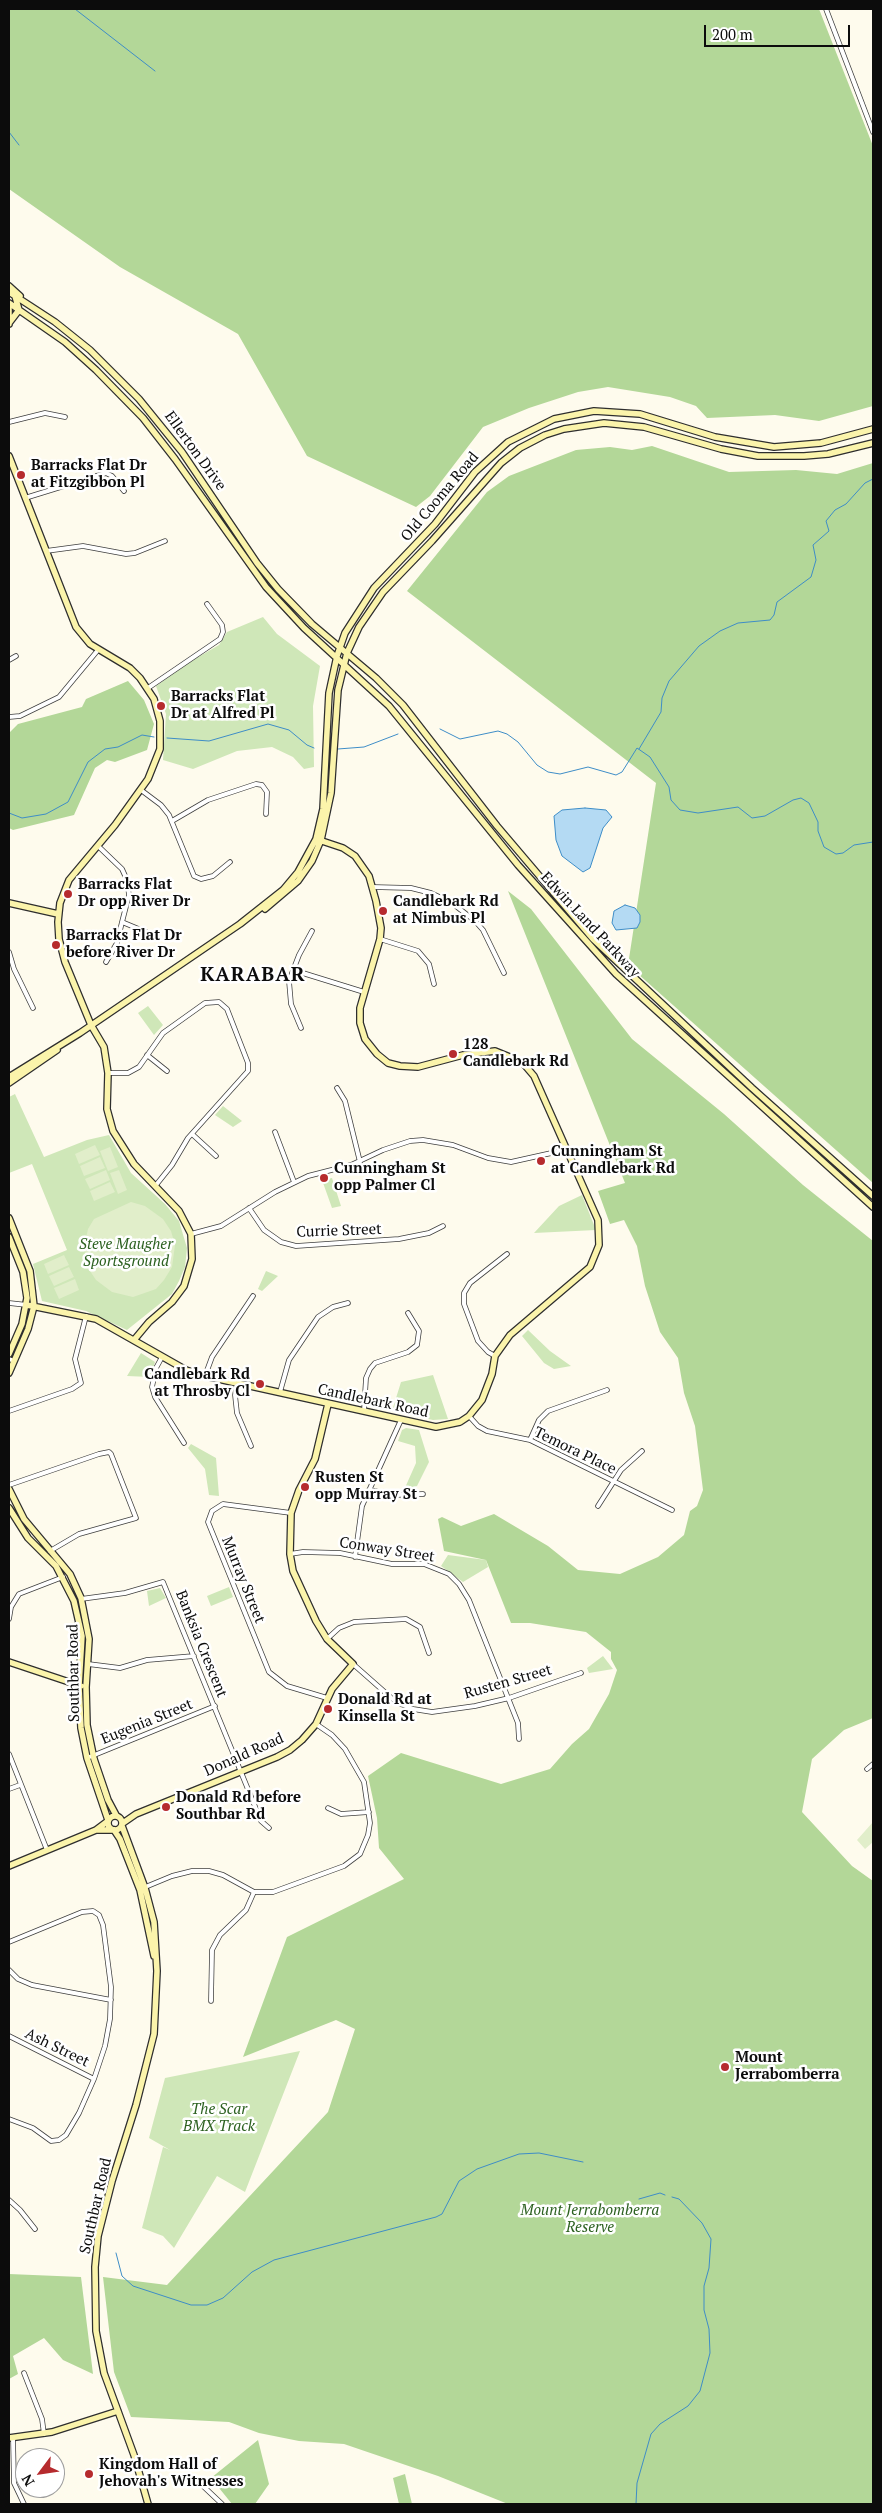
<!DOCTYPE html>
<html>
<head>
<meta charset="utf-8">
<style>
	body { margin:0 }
	#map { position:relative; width:882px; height:2513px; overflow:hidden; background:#fefbed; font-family:"PT Serif",serif }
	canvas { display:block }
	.frame { position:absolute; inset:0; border:10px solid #0c0c0c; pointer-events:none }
	.north { position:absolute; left:15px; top:2448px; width:50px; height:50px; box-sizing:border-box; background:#fff; border:1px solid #9e9e9e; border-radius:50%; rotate:239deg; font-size:14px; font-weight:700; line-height:20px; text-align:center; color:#0c0c0c }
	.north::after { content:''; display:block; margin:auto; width:18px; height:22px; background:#b62b2e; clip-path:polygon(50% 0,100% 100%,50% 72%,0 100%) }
	.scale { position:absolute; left:704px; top:25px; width:146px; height:22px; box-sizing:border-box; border:2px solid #0c0c0c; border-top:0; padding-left:6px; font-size:15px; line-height:18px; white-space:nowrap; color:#0c0c0c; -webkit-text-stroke:4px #fff; paint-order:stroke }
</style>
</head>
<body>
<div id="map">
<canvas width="882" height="2513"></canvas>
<div class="frame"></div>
<div class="north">N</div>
<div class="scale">200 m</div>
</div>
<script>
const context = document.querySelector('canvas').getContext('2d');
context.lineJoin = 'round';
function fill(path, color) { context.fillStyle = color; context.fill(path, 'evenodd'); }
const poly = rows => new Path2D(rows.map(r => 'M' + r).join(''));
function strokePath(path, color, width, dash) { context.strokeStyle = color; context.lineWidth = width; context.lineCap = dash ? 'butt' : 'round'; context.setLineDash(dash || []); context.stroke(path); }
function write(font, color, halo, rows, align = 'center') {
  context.font = font + ' "PT Serif",serif'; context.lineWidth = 5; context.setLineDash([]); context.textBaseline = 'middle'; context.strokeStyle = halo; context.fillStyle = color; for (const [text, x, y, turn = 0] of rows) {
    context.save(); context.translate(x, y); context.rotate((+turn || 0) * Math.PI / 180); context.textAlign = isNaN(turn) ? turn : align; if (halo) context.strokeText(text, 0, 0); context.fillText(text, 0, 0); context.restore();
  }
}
const green = poly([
	[263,617,277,634,320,666,313,706,314,767,304,769,293,757,272,747,237,751,193,769,163,760,166,714,156,686,193,660,219,645,227,632],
	[148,1006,163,1025,154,1035,138,1013],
	[15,1094,44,1157,87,1140,109,1135,131,1173,165,1204,179,1221,187,1248,185,1267,179,1281,172,1294,127,1330,86,1311,42,1301,33,1264,67,1250,32,1164,9,1173,9,1097],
	[223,1106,242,1121,233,1127,215,1115],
	[332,1178,341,1206,332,1208,322,1180],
	[582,1195,596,1230,534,1233,559,1206],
	[266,1271,278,1276,262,1291,258,1289],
	[528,1330,550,1351,571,1366,554,1369,544,1363,522,1336],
	[141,1353,155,1362,150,1377,127,1376],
	[433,1375,448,1419,433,1420,392,1411,401,1382],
	[406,1428,419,1430,429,1462,417,1486,404,1490,416,1463,415,1446,398,1441,402,1430],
	[191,1444,216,1458,219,1496,209,1495,205,1469,188,1448],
	[448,1555,486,1560,488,1567,463,1582,441,1566],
	[229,1587,233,1597,211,1606,207,1596],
	[160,1588,166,1598,149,1606,147,1591],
	[603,1656,613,1669,589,1673,587,1668],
	[300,2051,245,2192,217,2176,174,2248,163,2236,142,2228,163,2147,170,2150,149,2138,165,2078]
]);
const forest = poly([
	[9,9,819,9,873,146,873,406,819,421,775,415,707,418,696,406,670,397,608,387,578,392,529,408,483,427,430,496,416,507,307,456,238,334,120,267,9,189],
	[652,446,729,472,796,470,837,474,873,463,873,1183,628,965,656,783,407,591,487,492,509,476,576,450,610,447,632,450],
	[128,681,144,700,154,724,147,750,115,762,107,760,95,768,74,815,13,830,9,828,9,733,18,724,82,707,86,699],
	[508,891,531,909,632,1039,724,1114,803,1185,873,1241,873,1718,844,1730,812,1759,802,1812,852,1866,873,1881,873,2504,508,2504,438,2476,344,2444,299,2441,259,2433,229,2422,131,2417,114,2372,103,2277,167,2285,328,2112,355,2029,336,2020,243,2057,287,1937,404,1879,379,1848,377,1818,368,1776,401,1753,501,1784,550,1769,572,1744,589,1729,609,1694,617,1670,611,1659,611,1652,586,1632,530,1623,511,1623,486,1560,444,1551,438,1519,442,1517,461,1526,494,1514,548,1546,578,1570,620,1574,658,1557,684,1535,690,1511,697,1506,703,1490,695,1426,684,1393,678,1358,660,1332,645,1286,637,1246,624,1220,610,1224,598,1191,625,1183],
	[9,2274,81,2277,93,2374,63,2360,44,2338,13,2356,18,2374,9,2379],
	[258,2440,269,2484,255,2504,232,2504,211,2478],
	[405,2474,412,2504,399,2504,393,2478]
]);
const pitch = poly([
	[95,1145,100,1155,79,1164,75,1154],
	[110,1147,118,1167,108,1171,100,1151],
	[100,1157,105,1168,84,1176,80,1166],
	[106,1170,110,1180,90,1189,85,1179],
	[119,1170,127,1190,118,1194,110,1173],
	[110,1182,115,1192,94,1201,90,1191],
	[131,1202,145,1206,163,1219,171,1231,175,1245,172,1267,164,1280,156,1289,133,1297,112,1292,96,1280,88,1268,84,1248,88,1229,94,1219],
	[64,1255,69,1265,48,1274,44,1264],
	[69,1267,74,1277,54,1286,49,1276],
	[75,1279,79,1290,59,1299,54,1288],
	[873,1822,873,1842,865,1849,857,1840]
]);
const water = poly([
	[585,808,606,810,612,817,603,828,590,868,583,872,562,856,556,840,554,816,562,810,585,808],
	[625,905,635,908,640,915,640,922,637,928,616,930,612,923,614,911,625,905]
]);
const stream = poly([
	[75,9,155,71],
	[9,132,19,145],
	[440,729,460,739,498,731,507,734,518,742,537,765,548,772,560,774,588,767,616,775,622,772,637,748,650,757,669,787,671,800,680,810,698,813,738,807,752,818,765,816,793,800,801,798,809,803,818,822,818,831,824,847,836,854,843,853,854,845,873,842],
	[167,738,209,741,268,724,289,730,307,745,314,748],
	[338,749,364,747,398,734],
	[639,749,661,712,662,698,669,681,699,646,720,631,738,623,770,620,774,615,777,602,811,577,816,560,813,545,829,531,826,521,835,510,846,504,865,483,873,479],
	[9,813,22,818,46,814,68,802,88,762,105,749,118,747,142,735,154,737],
	[639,2199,660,2193,665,2195],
	[116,2253,122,2276,133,2286,191,2305,207,2305,223,2298,252,2272,274,2260,436,2217,442,2214,459,2181,477,2169,519,2154,539,2153,583,2162],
	[636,2504,637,2483,651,2434,660,2424,688,2406,700,2391,710,2353,709,2329,704,2310,704,2286,709,2268,711,2239,702,2223,679,2199,672,2197]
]);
const street = poly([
	[826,9,873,132],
	[9,422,45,413,65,417],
	[25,498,106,473,112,476,124,491],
	[46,551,83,546,126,554,135,553,165,541],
	[9,660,16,656],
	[148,688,220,639,223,632,222,625,207,604],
	[9,717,20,716,59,697,98,650],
	[141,790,161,805,169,815,194,876,201,879,213,876,230,862],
	[172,821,208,800,256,784,262,785,267,792,266,814],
	[98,846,122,869,127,880,129,895,122,922,146,932],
	[372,887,411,888,431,893,452,903,475,921,483,930,504,973],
	[380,939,418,951,429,964,434,984],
	[9,952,14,969,33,1008],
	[106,962,117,943,122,922],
	[293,970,364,992],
	[301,1028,291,1004,289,981,299,955,312,931],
	[147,1055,167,1071],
	[108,1073,128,1073,139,1067,163,1033,205,1003,219,1002,227,1009,248,1063,248,1071,188,1138,172,1165,156,1185],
	[337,1088,345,1101,360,1162],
	[275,1132,294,1182],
	[192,1134,216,1156],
	[249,1208,264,1230,281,1242,296,1246,399,1239,429,1233,443,1226],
	[191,1234,221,1226,275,1192,308,1176,351,1165,383,1150,410,1141,423,1140,453,1145,488,1158,511,1162,565,1150],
	[9,1303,27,1305],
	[495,1356,488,1352,478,1341,464,1304,464,1293,470,1283,507,1254],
	[162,1357,156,1368,152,1387,155,1397,184,1443],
	[9,1359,14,1361],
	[205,1376,212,1357,253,1296],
	[237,1384,235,1395,237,1413,251,1446],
	[280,1392,289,1360,318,1317,333,1307,348,1303],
	[9,1411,72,1389,81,1383,75,1359,86,1316],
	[364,1411,366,1378,370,1369,375,1363,408,1352,417,1345,419,1331,408,1313],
	[469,1416,478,1426,487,1431,530,1440,672,1510],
	[530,1440,539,1420,548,1411,607,1390],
	[9,1485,99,1454,109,1452,111,1454,136,1518,79,1534,50,1551],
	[369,1490,395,1495,423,1494],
	[598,1506,621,1470,642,1451],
	[291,1513,223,1504,212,1511,208,1522,269,1672,287,1686,327,1698],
	[290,1554,303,1552,340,1553,392,1564,424,1564,449,1574,459,1584,469,1600,518,1723,519,1739],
	[355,1557,362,1506,401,1420],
	[81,1599,125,1593,163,1582,261,1821,269,1828],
	[9,1619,11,1607,19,1594,63,1577],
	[327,1639,339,1628,354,1622,406,1619,420,1627,429,1653],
	[88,1664,120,1668,147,1660,194,1656],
	[353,1664,396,1702,413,1709,432,1712,475,1706,509,1698,581,1673],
	[9,1754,47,1850],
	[87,1758,215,1706],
	[867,1769,873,1764],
	[9,1789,20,1785],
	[328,1808,341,1814,369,1812],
	[143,1888,172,1876,192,1871,209,1871,223,1875,254,1892,273,1892,344,1866,360,1854,368,1835,370,1823,364,1782,345,1749,332,1735,316,1724],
	[9,1942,82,1912,93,1911,99,1915,103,1925,111,1987,110,2019,105,2046,94,2079,79,2113,66,2135,59,2140,51,2141,33,2128,9,2119],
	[9,1970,18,1979,32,1985,111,2000],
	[211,2001,212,1950,220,1935,246,1910,254,1892],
	[9,2036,94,2079],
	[9,2200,20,2210,35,2229],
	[24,2373,42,2419,44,2434],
	[13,2438,14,2483,24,2504],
	[204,2487,222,2504]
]);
const secondary = poly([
	[9,286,20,296],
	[9,292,55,322,90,350,139,399,182,452,257,563,278,589,312,624,376,678,403,705,497,826,593,939,752,1088,873,1196],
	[9,303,65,342,96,370,143,418,175,459,266,587,304,628,389,706,518,865,616,974,873,1207],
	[9,309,9,324],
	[9,323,19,310,15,296],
	[9,456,76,627,90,644,130,668,140,678,154,699,160,721,160,749,148,779,115,825,69,880,60,903,58,922,59,939,65,962,91,1025,104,1047,108,1073,107,1109,113,1131,134,1164,179,1211,191,1234,192,1259,184,1286,172,1302,149,1322,134,1340],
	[9,903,58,914],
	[265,909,298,881,312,861,321,840,331,793,338,690,347,653,359,627,383,592,432,541,501,463,520,448,545,435,564,429,604,423,644,427,721,449,758,456,804,456,828,454,873,443],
	[9,1077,80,1033,240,924,283,890,298,872,316,839,323,809,329,693,337,656,345,633,374,588,435,524,475,472,508,442,554,419,594,411,640,414,715,437,774,447,821,443,873,429],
	[9,1083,57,1050],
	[9,1218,30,1271,34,1306,28,1329,9,1373],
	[9,1237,23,1272,27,1298,22,1324,9,1354],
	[27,1305,96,1319,186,1370,205,1376,436,1427,460,1422,469,1416,482,1400,492,1374,495,1356,510,1335,590,1267,599,1245,598,1220,534,1076,522,1062,495,1051,463,1055,418,1067,400,1066,388,1063,377,1054,365,1039,360,1023,360,1008,380,939,381,928,376,901,369,876,355,856,343,848,316,839],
	[9,1489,24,1519,70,1574,81,1598,89,1639,86,1687,87,1725,94,1759,108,1800,116,1815],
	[9,1508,28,1538,56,1566,74,1601,82,1636,79,1686,81,1728,87,1758,108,1820],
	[9,1662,81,1686],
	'108 1823a7 7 0 1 1 14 0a7 7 0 1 1-14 0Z',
	[123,1823,136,1814,277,1757,290,1750,302,1740,316,1724,332,1689,353,1664,327,1639,316,1621,293,1571,290,1554,291,1513,299,1490,315,1459,328,1404],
	[122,1826,145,1888,154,1922,157,1971,154,2034,136,2105,112,2181,98,2236,95,2267,96,2331,104,2373,134,2455,148,2504],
	[96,1830,112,1830],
	[114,1830,120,1839,140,1890,154,1956],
	[9,1866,96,1830,108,1821],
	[9,2438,52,2432,118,2411]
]);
const markers = [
	[21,475,5,"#b62b2e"],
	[161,706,5,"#b62b2e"],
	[68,894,5,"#b62b2e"],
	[383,911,5,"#b62b2e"],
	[56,945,5,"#b62b2e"],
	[453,1054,5,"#b62b2e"],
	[541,1161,5,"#b62b2e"],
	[324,1178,5,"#b62b2e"],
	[260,1384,5,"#b62b2e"],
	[305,1487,5,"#b62b2e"],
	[328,1709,5,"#b62b2e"],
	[166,1807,5,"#b62b2e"],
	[725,2067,5,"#b62b2e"],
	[89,2474,5,"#b62b2e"]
];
const streetNames = [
	["Ellerton Drive",195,451,54],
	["Old Cooma Road",440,497,-50],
	["Edwin Land Parkway",590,925,47],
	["Currie Street",339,1231,-2],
	["Candlebark Road",373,1401,12],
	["Temora Place",575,1451,26],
	["Conway Street",387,1550,9],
	["Murray Street",243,1580,68],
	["Banksia Crescent",201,1644,68],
	["Southbar Road",74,1673,-91],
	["Rusten Street",508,1682,-16],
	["Eugenia Street",147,1722,-22],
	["Donald Road",244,1755,-24],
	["Ash Street",57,2048,26],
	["Southbar Road",96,2206,-77]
];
const poiNames = [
	["Barracks Flat Dr",31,466],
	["at Fitzgibbon Pl",31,483],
	["Barracks Flat",171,697],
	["Dr at Alfred Pl",171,714],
	["Barracks Flat",78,885],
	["Dr opp River Dr",78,902],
	["Candlebark Rd",393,902],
	["at Nimbus Pl",393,919],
	["Barracks Flat Dr",66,936],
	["before River Dr",66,953],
	["128",463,1045],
	["Candlebark Rd",463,1062],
	["Cunningham St",551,1152],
	["at Candlebark Rd",551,1169],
	["Cunningham St",334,1169],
	["opp Palmer Cl",334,1186],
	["Candlebark Rd",250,1375,"right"],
	["at Throsby Cl",250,1392,"right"],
	["Rusten St",315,1478],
	["opp Murray St",315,1495],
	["Donald Rd at",338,1700],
	["Kinsella St",338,1717],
	["Donald Rd before",176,1798],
	["Southbar Rd",176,1815],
	["Mount",735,2058],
	["Jerrabomberra",735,2075],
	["Kingdom Hall of",99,2465],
	["Jehovah's Witnesses",99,2482]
];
const parkNames = [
	["Steve Maugher",126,1245],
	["Sportsground",126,1262],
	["The Scar",219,2110],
	["BMX Track",219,2127],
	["Mount Jerrabomberra",590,2211],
	["Reserve",590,2228]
];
const districtNames = [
	["KARABAR",253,975]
];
fill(green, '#cfe7b8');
fill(forest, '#b3d798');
fill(pitch, '#e1eeca');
fill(water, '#b4daf3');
strokePath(water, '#3e8dc7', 1);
strokePath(stream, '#3e8dc7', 1);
strokePath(street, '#3f3f3f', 5.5);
strokePath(secondary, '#2e2e2e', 8);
strokePath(street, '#fff', 4);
strokePath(secondary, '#fbf4ab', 5.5);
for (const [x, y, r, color] of markers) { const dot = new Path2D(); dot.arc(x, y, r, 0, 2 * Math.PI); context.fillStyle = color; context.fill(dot); strokePath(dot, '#fff', 2); }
write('15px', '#0c0c0c', '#fff', streetNames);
write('bold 15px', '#0c0c0c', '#fff', poiNames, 'left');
write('italic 15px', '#2c6120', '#fff', parkNames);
context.letterSpacing = '1px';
write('bold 20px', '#0c0c0c', '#fff', districtNames);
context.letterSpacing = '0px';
</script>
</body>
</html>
